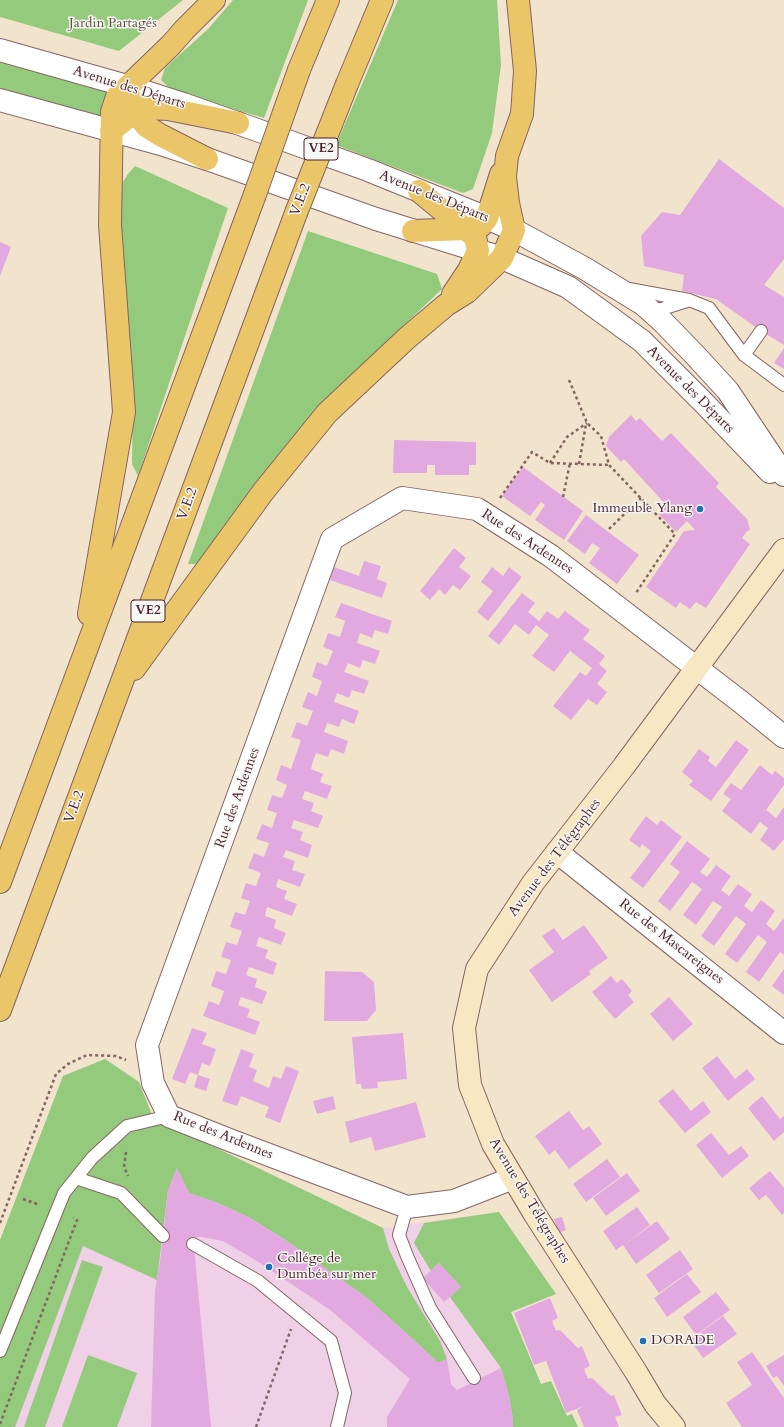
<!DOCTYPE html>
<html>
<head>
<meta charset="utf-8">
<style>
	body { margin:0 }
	canvas { display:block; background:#f2e4cc }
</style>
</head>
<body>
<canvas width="784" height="1427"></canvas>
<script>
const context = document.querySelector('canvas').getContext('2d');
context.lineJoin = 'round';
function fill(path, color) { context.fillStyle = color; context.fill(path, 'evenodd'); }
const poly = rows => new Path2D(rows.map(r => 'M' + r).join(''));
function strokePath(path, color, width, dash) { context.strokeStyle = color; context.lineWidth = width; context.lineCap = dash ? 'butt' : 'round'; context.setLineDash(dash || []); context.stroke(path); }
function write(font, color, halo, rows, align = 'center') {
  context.font = font + ' Cardo,serif'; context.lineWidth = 3; context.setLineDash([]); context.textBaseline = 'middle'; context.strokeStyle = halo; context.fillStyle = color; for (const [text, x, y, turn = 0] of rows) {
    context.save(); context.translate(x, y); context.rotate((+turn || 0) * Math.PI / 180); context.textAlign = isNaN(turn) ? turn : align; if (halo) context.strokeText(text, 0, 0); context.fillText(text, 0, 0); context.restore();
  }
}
const built = poly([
	[105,1059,139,1082,154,1120,206,1143,383,1228,499,1212,556,1294,511,1312,541,1384,551,1381,567,1416,572,1414,578,1427,0,1427,0,1240,63,1076]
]);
const green = poly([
	[0,0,183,0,119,51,0,17],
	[233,0,308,0,264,118,173,91,161,80,165,68,208,29],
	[398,0,497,0,501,65,492,133,473,189,463,193,336,145],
	[0,50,127,86,111,131,0,100],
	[135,166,228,208,138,476,132,464,133,389,116,208,121,185,128,174],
	[308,231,437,274,442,289,318,407,197,564,188,564],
	[105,1059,139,1082,154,1120,206,1143,383,1228,389,1249,407,1287,440,1341,447,1359,438,1363,417,1343,366,1297,284,1239,250,1218,218,1203,189,1193,177,1168,168,1190,157,1280,83,1246,15,1427,0,1427,0,1240,63,1076],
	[499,1212,556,1294,511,1312,541,1384,551,1381,567,1416,572,1414,578,1427,513,1427,513,1420,509,1396,501,1368,450,1297,461,1287,439,1263,431,1271,414,1243,424,1223],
	[82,1260,103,1267,45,1427,24,1427],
	[88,1355,137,1373,117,1427,62,1427]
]);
const building = poly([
	[719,159,784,208,784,259,764,285,784,297,784,345,761,331,716,299,682,291,684,275,644,266,641,236,662,212,680,215],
	[0,242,11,247,0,276],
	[784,348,784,369,774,363],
	[631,415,636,421,640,418,662,441,671,433,719,483,716,487,747,519,750,530,747,531,742,538,750,544,706,608,696,602,690,609,680,602,676,608,646,587,684,531,695,530,687,521,676,532,658,513,666,505,624,459,621,462,606,446,609,437],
	[394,440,476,442,476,465,469,465,469,475,435,475,435,465,427,465,427,473,393,473],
	[523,467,583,511,564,540,535,520,545,505,541,502,530,516,502,496],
	[586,515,639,555,617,584,589,563,600,548,592,543,585,554,567,541],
	[454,548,466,558,459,567,471,576,460,590,453,585,445,595,439,589,430,600,420,591],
	[364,561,381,566,377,579,387,583,382,598,330,580,334,567,359,576],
	[492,567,503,576,509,567,522,577,488,621,477,612,493,591,481,582],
	[522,593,535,603,528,612,539,621,547,611,558,619,565,611,590,630,583,639,605,656,599,664,607,671,597,684,607,692,597,705,588,699,571,720,553,706,580,672,586,676,592,668,570,651,554,672,532,656,549,635,536,625,529,635,515,624,499,645,488,636],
	[341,603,392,621,388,634,375,630,372,638,360,633,357,643,380,651,375,664,363,660,360,668,348,663,344,672,369,681,364,694,352,690,349,698,337,693,334,702,359,711,354,724,342,719,339,727,327,723,324,732,348,741,344,754,331,749,328,757,316,753,313,761,311,769,323,774,320,782,332,786,327,799,305,791,302,799,314,803,311,811,323,816,318,828,294,820,291,828,303,832,300,840,312,845,308,858,286,850,283,857,295,861,292,870,305,874,300,887,278,879,276,887,287,891,284,899,297,904,292,916,267,907,265,916,276,920,274,928,286,933,281,945,259,937,256,946,268,950,265,958,277,963,273,975,249,967,246,975,257,979,255,987,267,992,262,1004,241,997,238,1005,250,1009,247,1017,260,1022,255,1035,203,1016,209,1001,219,1005,224,991,211,986,216,971,226,974,231,960,221,957,226,942,237,945,242,931,230,927,235,912,245,915,250,901,241,898,246,883,256,886,261,873,248,868,254,853,264,857,269,843,256,839,262,824,272,828,277,813,267,810,272,795,282,798,287,785,276,780,281,765,291,769,301,740,291,737,297,722,307,726,313,711,302,707,308,692,317,696,322,681,312,677,317,662,327,666,333,651,323,647,328,633,340,637,345,621,335,617],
	[736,740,749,750,711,801,689,785,693,781,682,772,699,749,710,757,708,761,716,767],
	[760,765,772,775,775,771,784,778,784,785,766,810,776,818,784,807,784,840,783,840,774,851,760,840,768,828,760,822,751,834,722,811,731,799,723,794,731,783,741,790],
	[646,816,657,825,661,820,682,837,643,888,630,878,651,851,642,844,640,848,629,840],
	[687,841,710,859,700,872,707,877,716,865,731,876,721,890,729,896,738,884,752,894,744,906,752,912,761,900,775,911,766,924,774,931,783,919,784,920,784,955,780,952,759,982,746,972,767,942,758,935,737,963,725,954,746,924,736,916,714,946,701,936,722,907,713,901,696,925,683,915,702,889,692,882,670,911,658,901,680,872,670,864],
	[584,925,608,958,589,971,591,974,552,1002,529,970,554,952,542,936,554,928,563,940],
	[784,969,784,995,772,986],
	[325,971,362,972,374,982,376,1010,367,1021,324,1021],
	[611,976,617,983,622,979,632,991,628,995,634,1002,615,1019,592,992],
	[669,997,693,1024,673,1041,650,1014],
	[192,1028,207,1033,202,1044,216,1049,210,1066,202,1063,198,1075,190,1072,185,1084,172,1079],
	[403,1033,407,1079,377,1082,378,1088,362,1089,361,1084,356,1084,352,1037],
	[241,1049,254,1054,249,1067,257,1070,253,1081,269,1088,273,1076,281,1079,286,1066,299,1071,280,1123,265,1117,269,1107,241,1096,237,1106,222,1101],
	[717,1056,735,1079,747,1069,755,1079,728,1101,702,1068],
	[198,1075,210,1079,206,1091,194,1087],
	[673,1089,691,1111,703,1101,711,1112,685,1133,658,1101],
	[333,1096,336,1109,317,1114,313,1101],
	[762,1096,780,1119,784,1116,784,1132,774,1141,748,1108],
	[416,1102,426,1137,375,1151,371,1137,350,1143,345,1122],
	[569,1111,583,1130,589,1126,602,1144,569,1169,555,1150,549,1155,535,1136],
	[711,1133,729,1155,741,1146,749,1156,722,1178,696,1145],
	[607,1159,620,1177,586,1202,573,1184],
	[177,1168,189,1193,218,1203,250,1218,284,1239,366,1297,417,1343,438,1363,447,1359,451,1384,457,1390,501,1368,509,1396,513,1420,513,1427,387,1427,387,1417,410,1379,329,1309,260,1263,223,1241,202,1237,193,1237,211,1427,151,1427,155,1291,161,1255,168,1190],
	[770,1171,784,1188,784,1213,782,1215,766,1195,759,1200,749,1188],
	[627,1173,640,1191,606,1216,593,1198],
	[637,1207,650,1225,625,1244,657,1221,670,1239,636,1264,623,1245,616,1250,603,1231],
	[562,1217,566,1230,559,1233,554,1219],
	[680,1250,693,1269,659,1293,646,1275],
	[439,1263,461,1287,444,1302,423,1278],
	[687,1274,701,1292,667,1317,654,1298],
	[716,1292,730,1310,696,1335,683,1317],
	[550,1298,558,1318,552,1321,556,1331,560,1330,578,1348,582,1346,590,1366,584,1369,588,1379,592,1378,611,1396,614,1395,622,1415,615,1417,619,1427,584,1427,577,1410,584,1406,566,1413,546,1361,551,1359,534,1365,514,1313],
	[723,1316,737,1334,703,1358,690,1340],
	[752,1352,784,1398,784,1427,742,1427,726,1403,752,1385,737,1362],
	[784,1355,784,1386,777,1376,773,1378,766,1366]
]);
const path = poly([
	[569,380,587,423,601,436,609,465,675,534,636,593],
	[550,463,567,437,587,423],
	[579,464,586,424],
	[563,497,570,463],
	[500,498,532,452,550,463,609,465],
	[609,529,641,498],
	[126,1152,124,1167,128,1176],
	[23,1199,40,1205],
	[0,1223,56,1074,68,1064,87,1055,116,1056,126,1060],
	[0,1424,77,1220,73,1218],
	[256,1427,291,1329]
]);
const lane = poly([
	[629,289,689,300,709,308,744,355,784,385],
	[652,312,687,301],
	[744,355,761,331],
	[76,1178,121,1193,163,1236],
	[407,1207,399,1235,407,1256,430,1308,474,1378],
	[193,1244,258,1281,331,1341,345,1393,337,1427],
	[0,1351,64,1193,92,1158,127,1126,169,1116]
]);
const street = poly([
	[0,50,127,86,183,104,257,130,368,170,487,218,514,230,584,268,643,304,662,321,695,355,728,391,784,475],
	[0,100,164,145,207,159,376,219,502,258,568,287,642,341,704,403,770,472],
	[557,852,784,1033],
	[513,1178,454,1201,407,1207,232,1141,169,1116,153,1083,147,1045,332,539,402,498,477,509,551,556,741,702,784,737]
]);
const secondary = poly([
	[674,1427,655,1404,636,1372,534,1213,493,1144,470,1085,464,1028,477,969,533,883,624,766,784,550]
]);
const highway = poly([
	[299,70,328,0],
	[347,84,382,0],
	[131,99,135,112,146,126,160,135,207,159],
	[111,131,135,112,147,108,168,109,238,123],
	[419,191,475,237,478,251,469,270,453,294],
	[413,231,466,229,481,226,487,218,501,174],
	[89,614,124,412,110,225,112,112,117,97,171,45,184,30,214,0],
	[134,669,263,492,327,413,407,338,446,305,467,292,502,258,514,230,508,203,505,177,507,156,522,114,525,71,518,0],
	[0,882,254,197],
	[0,1010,296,213]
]);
const highwayBridge = poly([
	[254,197,299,70],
	[296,213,347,84]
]);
const markers = [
	[700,509,4,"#1f6fb2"],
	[269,1267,4,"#1f6fb2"],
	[643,1341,4,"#1f6fb2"]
];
const shields = [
	[321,149,34],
	[148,611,34]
];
const shieldNames = [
	["VE2",321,149],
	["VE2",148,611]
];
const parkNames = [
	["Jardin Partagés",113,24]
];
const streetNames = [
	["Avenue des Départs",129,88,17],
	["Avenue des Départs",434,197,22],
	["V.E.2",301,200,-69],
	["Avenue des Départs",690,390,45],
	["V.E.2",188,504,-70],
	["Rue des Ardennes",527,542,33],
	["Rue des Ardennes",238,798,-70],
	["V.E.2",75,807,-70],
	["Avenue des Télégraphes",555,858,-53],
	["Rue des Mascareignes",671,942,38],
	["Rue des Ardennes",223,1136,22],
	["Avenue des Télégraphes",529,1201,59]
];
const poiNames = [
	["Immeuble Ylang",692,509,"right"],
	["Collége de",277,1259],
	["Dumbéa sur mer",277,1275],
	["DORADE",651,1341]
];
fill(built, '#efd0e7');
fill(green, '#93ca7c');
fill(building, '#e1a9e0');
strokePath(lane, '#856463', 14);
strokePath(street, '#856463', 24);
strokePath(secondary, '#856463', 24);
strokePath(highway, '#856463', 24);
strokePath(path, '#856463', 2.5, [3, 3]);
strokePath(lane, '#fff', 12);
strokePath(street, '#fff', 22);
strokePath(secondary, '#f7e8c3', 22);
strokePath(highway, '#ebc669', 22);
strokePath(highwayBridge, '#856463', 24, []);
strokePath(highwayBridge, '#ebc669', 22);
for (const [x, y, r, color] of markers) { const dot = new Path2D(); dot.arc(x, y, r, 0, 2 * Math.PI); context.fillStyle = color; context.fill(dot); strokePath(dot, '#f6f6f2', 1.5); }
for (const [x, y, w] of shields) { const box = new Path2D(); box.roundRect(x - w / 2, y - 11, w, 22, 3); context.fillStyle = '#f6f6f2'; context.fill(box); strokePath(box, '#4a1f2b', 1); }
write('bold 13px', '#4a1f2b', null, shieldNames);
write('14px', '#605243', '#f6f6f2', parkNames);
write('14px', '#4a1f2b', '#f6f6f2', streetNames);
write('14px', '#4a1f2b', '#f6f6f2', poiNames, 'left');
</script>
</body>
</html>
